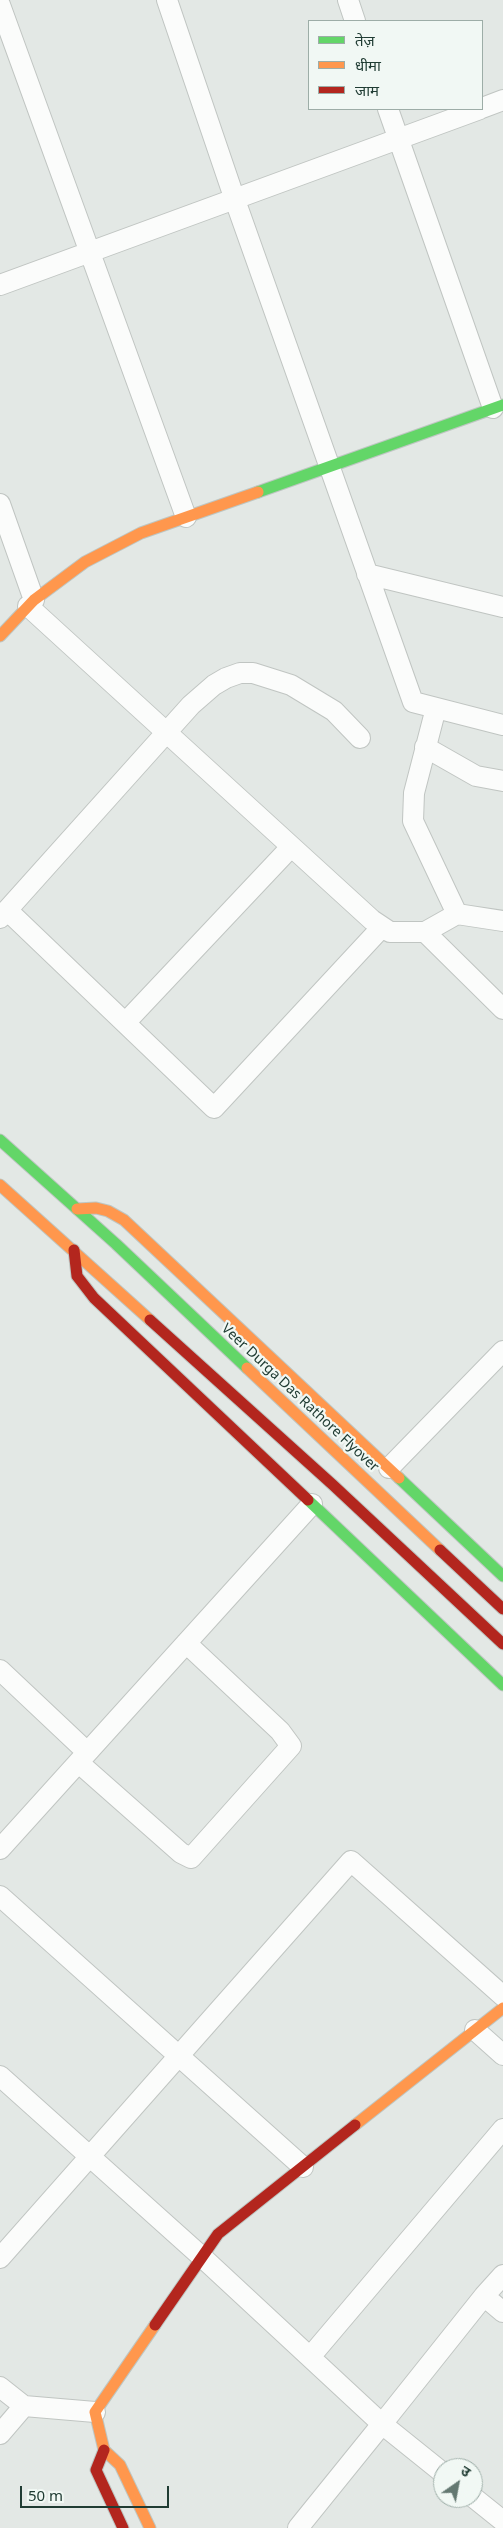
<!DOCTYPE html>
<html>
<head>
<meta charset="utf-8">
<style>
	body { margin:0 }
	#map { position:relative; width:503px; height:2528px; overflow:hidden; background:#e3e8e5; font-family:"Noto Sans","Noto Sans Devanagari",sans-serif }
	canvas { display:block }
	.legend { position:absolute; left:308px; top:20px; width:175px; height:90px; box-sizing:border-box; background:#f1f8f4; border:1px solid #9dada7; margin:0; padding:6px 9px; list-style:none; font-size:15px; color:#203c33 }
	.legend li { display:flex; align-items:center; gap:10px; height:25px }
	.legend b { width:25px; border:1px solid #9dada7 }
	.north { position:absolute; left:433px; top:2458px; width:50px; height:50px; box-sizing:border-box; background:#f1f8f4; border:1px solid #9dada7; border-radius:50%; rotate:33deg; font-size:14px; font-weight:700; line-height:20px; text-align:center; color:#203c33 }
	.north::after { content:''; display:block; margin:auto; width:18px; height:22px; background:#647871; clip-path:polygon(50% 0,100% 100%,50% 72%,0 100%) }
	.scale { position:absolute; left:20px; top:2486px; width:149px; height:22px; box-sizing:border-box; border:2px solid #203c33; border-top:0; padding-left:6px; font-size:15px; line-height:18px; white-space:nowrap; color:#203c33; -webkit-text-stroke:4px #f1f8f4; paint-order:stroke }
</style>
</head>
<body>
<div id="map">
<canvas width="503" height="2528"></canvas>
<ul class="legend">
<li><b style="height:6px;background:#63d668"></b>तेज़</li>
<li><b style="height:6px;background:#ff974d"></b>धीमा</li>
<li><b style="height:6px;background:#b3261e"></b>जाम</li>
</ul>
<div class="north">उ</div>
<div class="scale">50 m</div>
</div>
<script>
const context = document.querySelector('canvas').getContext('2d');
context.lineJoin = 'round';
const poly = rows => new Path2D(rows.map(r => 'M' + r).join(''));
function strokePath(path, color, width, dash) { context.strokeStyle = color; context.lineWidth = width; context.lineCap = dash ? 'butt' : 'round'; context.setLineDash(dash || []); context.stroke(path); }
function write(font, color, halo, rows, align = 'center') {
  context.font = font + ' "Noto Sans",sans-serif'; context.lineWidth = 4.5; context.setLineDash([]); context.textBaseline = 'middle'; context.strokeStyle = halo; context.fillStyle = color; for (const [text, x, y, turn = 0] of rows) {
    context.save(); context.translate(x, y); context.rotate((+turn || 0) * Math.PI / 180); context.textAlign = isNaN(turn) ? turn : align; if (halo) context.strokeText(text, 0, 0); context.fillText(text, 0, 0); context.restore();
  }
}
const street = poly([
	[167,0,235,200,413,702,503,725],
	[348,0,355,21],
	[0,5,186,517],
	[482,108,503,100],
	[388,109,493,408],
	[0,285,480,109],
	[0,504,34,600],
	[367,574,503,607],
	[28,606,372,920,390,932,425,932,457,914],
	[436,708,414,793,413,821,457,914,503,921],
	[425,747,476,776,503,781],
	[7,910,214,1108,382,927],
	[0,918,191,705,214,685,226,678,240,673,253,673,291,685,334,711,360,738],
	[425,932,503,1009],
	[125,1023,291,847],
	[389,1468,503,1351],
	[0,1670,87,1752],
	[79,1763,181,1853,191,1858,291,1746,280,1731,186,1643],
	[0,1849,312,1504],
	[0,1896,303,2167],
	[475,2030,503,2055],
	[0,2076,202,2257,382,2424,484,2296],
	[0,2258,351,1861,503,1996],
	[503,2275,484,2296,503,2312],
	[310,2357,503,2129],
	[0,2387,24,2406,95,2412],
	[0,2434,24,2406],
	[473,2497,503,2521],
	[298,2528,382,2424,443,2473]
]);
const fast = poly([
	[258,492,503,405],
	[0,1140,116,1244,247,1368],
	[399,1478,503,1576],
	[308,1500,503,1685]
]);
const slow = poly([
	[0,636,34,600,85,562,141,533,258,492],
	[0,1185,150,1320],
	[77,1209,96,1208,108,1211,124,1220,399,1478],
	[247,1368,440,1550],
	[355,2125,503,2008],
	[150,2528,120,2465,104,2450,95,2412,155,2325]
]);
const jam = poly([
	[74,1250,77,1276,94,1298,308,1500],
	[150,1320,333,1485,503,1644],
	[440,1550,503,1609],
	[155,2325,218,2234,355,2125],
	[104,2450,96,2470,123,2528]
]);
const streetNames = [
	["Veer Durga Das Rathore Flyover",300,1398,43]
];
strokePath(street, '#c0c5c2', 22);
strokePath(fast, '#bec6c2', 13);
strokePath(slow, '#bec6c2', 13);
strokePath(jam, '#bec6c2', 13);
strokePath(street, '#fbfcfb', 20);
strokePath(fast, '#63d668', 11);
strokePath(slow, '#ff974d', 11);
strokePath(jam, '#b3261e', 11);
write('14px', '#203c33', '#f1f8f4', streetNames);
</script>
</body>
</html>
